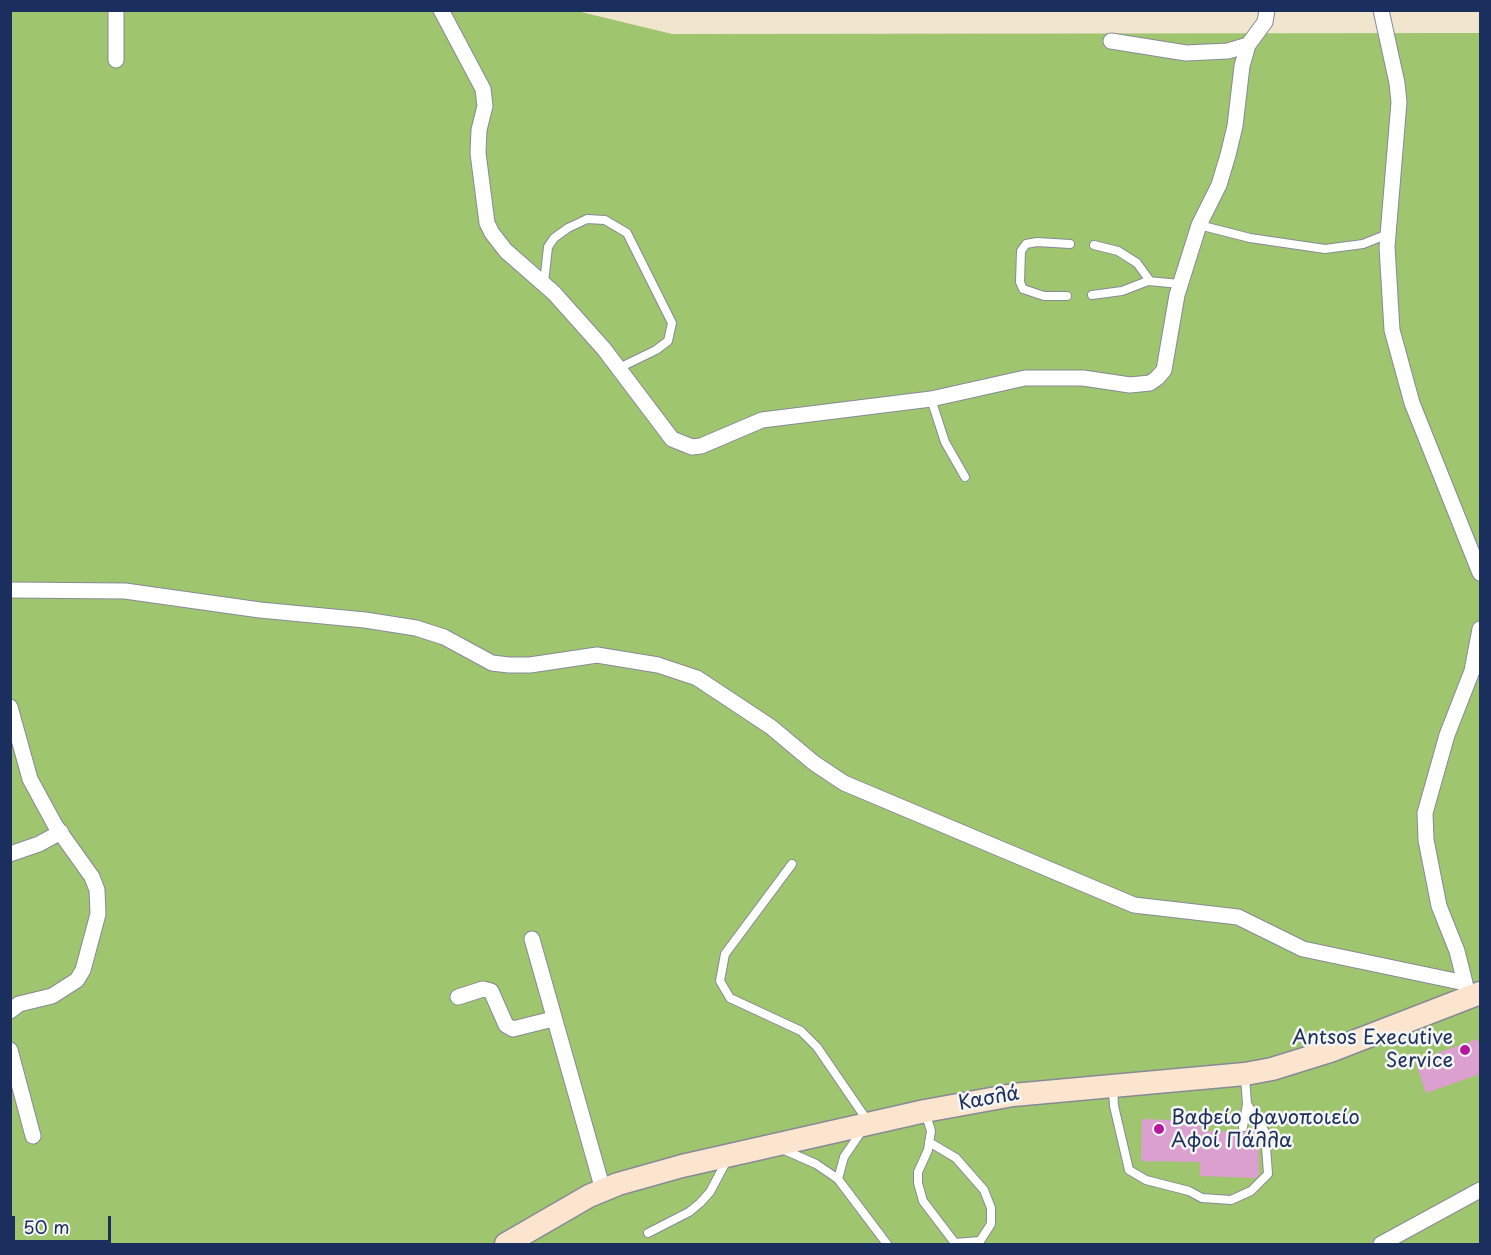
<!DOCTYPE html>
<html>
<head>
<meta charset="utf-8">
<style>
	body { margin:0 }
	#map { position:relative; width:1491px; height:1255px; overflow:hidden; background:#f0e6ce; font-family:"Playpen Sans",sans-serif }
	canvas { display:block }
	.frame { position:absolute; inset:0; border:12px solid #1b2f5e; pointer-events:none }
	.scale { position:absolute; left:12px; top:1216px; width:99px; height:27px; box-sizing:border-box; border:3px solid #1b2f5e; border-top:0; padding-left:8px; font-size:18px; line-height:21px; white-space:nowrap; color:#1b2f5e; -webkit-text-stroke:4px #f6f6f2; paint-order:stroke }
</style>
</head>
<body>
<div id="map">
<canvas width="1491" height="1255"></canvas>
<div class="frame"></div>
<div class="scale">50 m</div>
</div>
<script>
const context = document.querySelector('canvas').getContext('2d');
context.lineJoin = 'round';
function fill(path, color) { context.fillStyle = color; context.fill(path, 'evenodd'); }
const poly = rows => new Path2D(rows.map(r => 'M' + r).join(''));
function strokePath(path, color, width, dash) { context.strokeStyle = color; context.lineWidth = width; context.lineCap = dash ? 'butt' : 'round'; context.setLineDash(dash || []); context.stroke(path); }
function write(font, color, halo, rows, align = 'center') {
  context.font = font + ' "Playpen Sans",sans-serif'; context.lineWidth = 5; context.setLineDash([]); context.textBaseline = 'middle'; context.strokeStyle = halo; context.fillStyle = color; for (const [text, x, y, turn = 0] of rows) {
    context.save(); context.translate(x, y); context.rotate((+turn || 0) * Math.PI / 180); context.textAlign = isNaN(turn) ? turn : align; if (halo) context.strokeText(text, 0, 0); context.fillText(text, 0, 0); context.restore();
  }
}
const green = poly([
	[573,10,672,34,1480,33,1480,1244,11,1244,10,11]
]);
const building = poly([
	[1477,1039,1480,1048,1480,1074,1426,1093,1415,1061],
	[1142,1119,1201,1121,1201,1131,1258,1132,1259,1174,1256,1178,1200,1176,1200,1162,1141,1161]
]);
const lane = poly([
	[1199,225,1250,238,1325,249,1363,244,1388,234],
	[1094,245,1118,251,1137,263,1150,281],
	[544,283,548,247,554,238,568,228,587,219,605,220,627,233,672,323,668,341,656,350,617,369],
	[1092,295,1122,291,1148,281,1180,284],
	[1067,296,1044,296,1023,289,1020,282,1021,251,1026,244,1037,242,1070,244],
	[931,399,945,442,965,477],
	[792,864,725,954,720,981,730,998,801,1031,817,1047,867,1120],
	[1113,1089,1114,1106,1129,1170,1146,1180,1189,1191,1202,1198,1231,1200,1251,1191,1268,1174,1265,1132,1247,1104],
	[925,1112,931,1131,928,1150,918,1172,918,1183,923,1201,955,1243,980,1241,991,1224,991,1208,984,1190,956,1158,929,1142],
	[1243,1127,1247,1104,1245,1076],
	[782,1149,816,1164,838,1179,887,1244],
	[838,1179,844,1157,861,1132],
	[648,1233,689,1212,700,1203,710,1192,727,1160]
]);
const street = poly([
	[116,10,116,60],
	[441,10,483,89,485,106,479,130,478,153,487,223,492,233,506,251,554,293,604,349,672,439,692,447,701,446,762,420,931,399,1025,378,1083,378,1130,385,1150,383,1157,378,1164,370,1177,295,1199,225,1219,185,1228,155,1235,126,1242,66,1248,45,1265,22,1267,10],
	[1381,10,1397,83,1399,102,1387,247,1392,330,1412,403,1480,573],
	[1111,41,1186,53,1228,51,1248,45],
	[10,590,125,591,260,610,365,620,416,628,444,637,492,663,509,665,530,665,597,655,658,665,697,678,771,727,814,763,844,783,1134,905,1238,917,1303,949,1465,983,1468,997],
	[10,707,30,779,55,825,92,877,97,890,98,914,83,970,77,980,52,996,19,1004,10,1011],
	[10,854,39,844,61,832],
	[532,939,603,1190],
	[1465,983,1457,951,1439,906,1426,840,1425,813,1447,735,1472,671,1480,629],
	[458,997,483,989,491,991,506,1025,513,1029,553,1019],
	[10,1050,33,1136],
	[1381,1244,1480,1190]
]);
const secondary = poly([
	[506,1244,589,1196,618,1184,682,1166,925,1111,1013,1095,1245,1074,1272,1069,1330,1051,1480,993]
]);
const markers = [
	[1465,1050,6,"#b5179e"],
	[1159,1129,6,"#b5179e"]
];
const poiNames = [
	["Antsos Executive",1453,1038],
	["Service",1453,1061],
	["Βαφείο φανοποιείο",1171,1118,"left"],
	["Αφοί Πάλλα",1171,1141,"left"]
];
const streetNames = [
	["Κασλά",989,1099,-10]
];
fill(green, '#a0c56f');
fill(building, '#db9fd0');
strokePath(lane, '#868a96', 10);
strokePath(street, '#868a96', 17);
strokePath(secondary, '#868a96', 25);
strokePath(lane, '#fff', 8);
strokePath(street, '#fff', 15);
strokePath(secondary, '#fce5cf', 22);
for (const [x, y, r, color] of markers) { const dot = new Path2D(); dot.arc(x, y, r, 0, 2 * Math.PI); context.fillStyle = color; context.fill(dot); strokePath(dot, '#f6f6f2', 2); }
write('20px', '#1b2f5e', '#f6f6f2', poiNames, 'right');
write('20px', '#1b2f5e', '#f6f6f2', streetNames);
</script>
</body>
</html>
